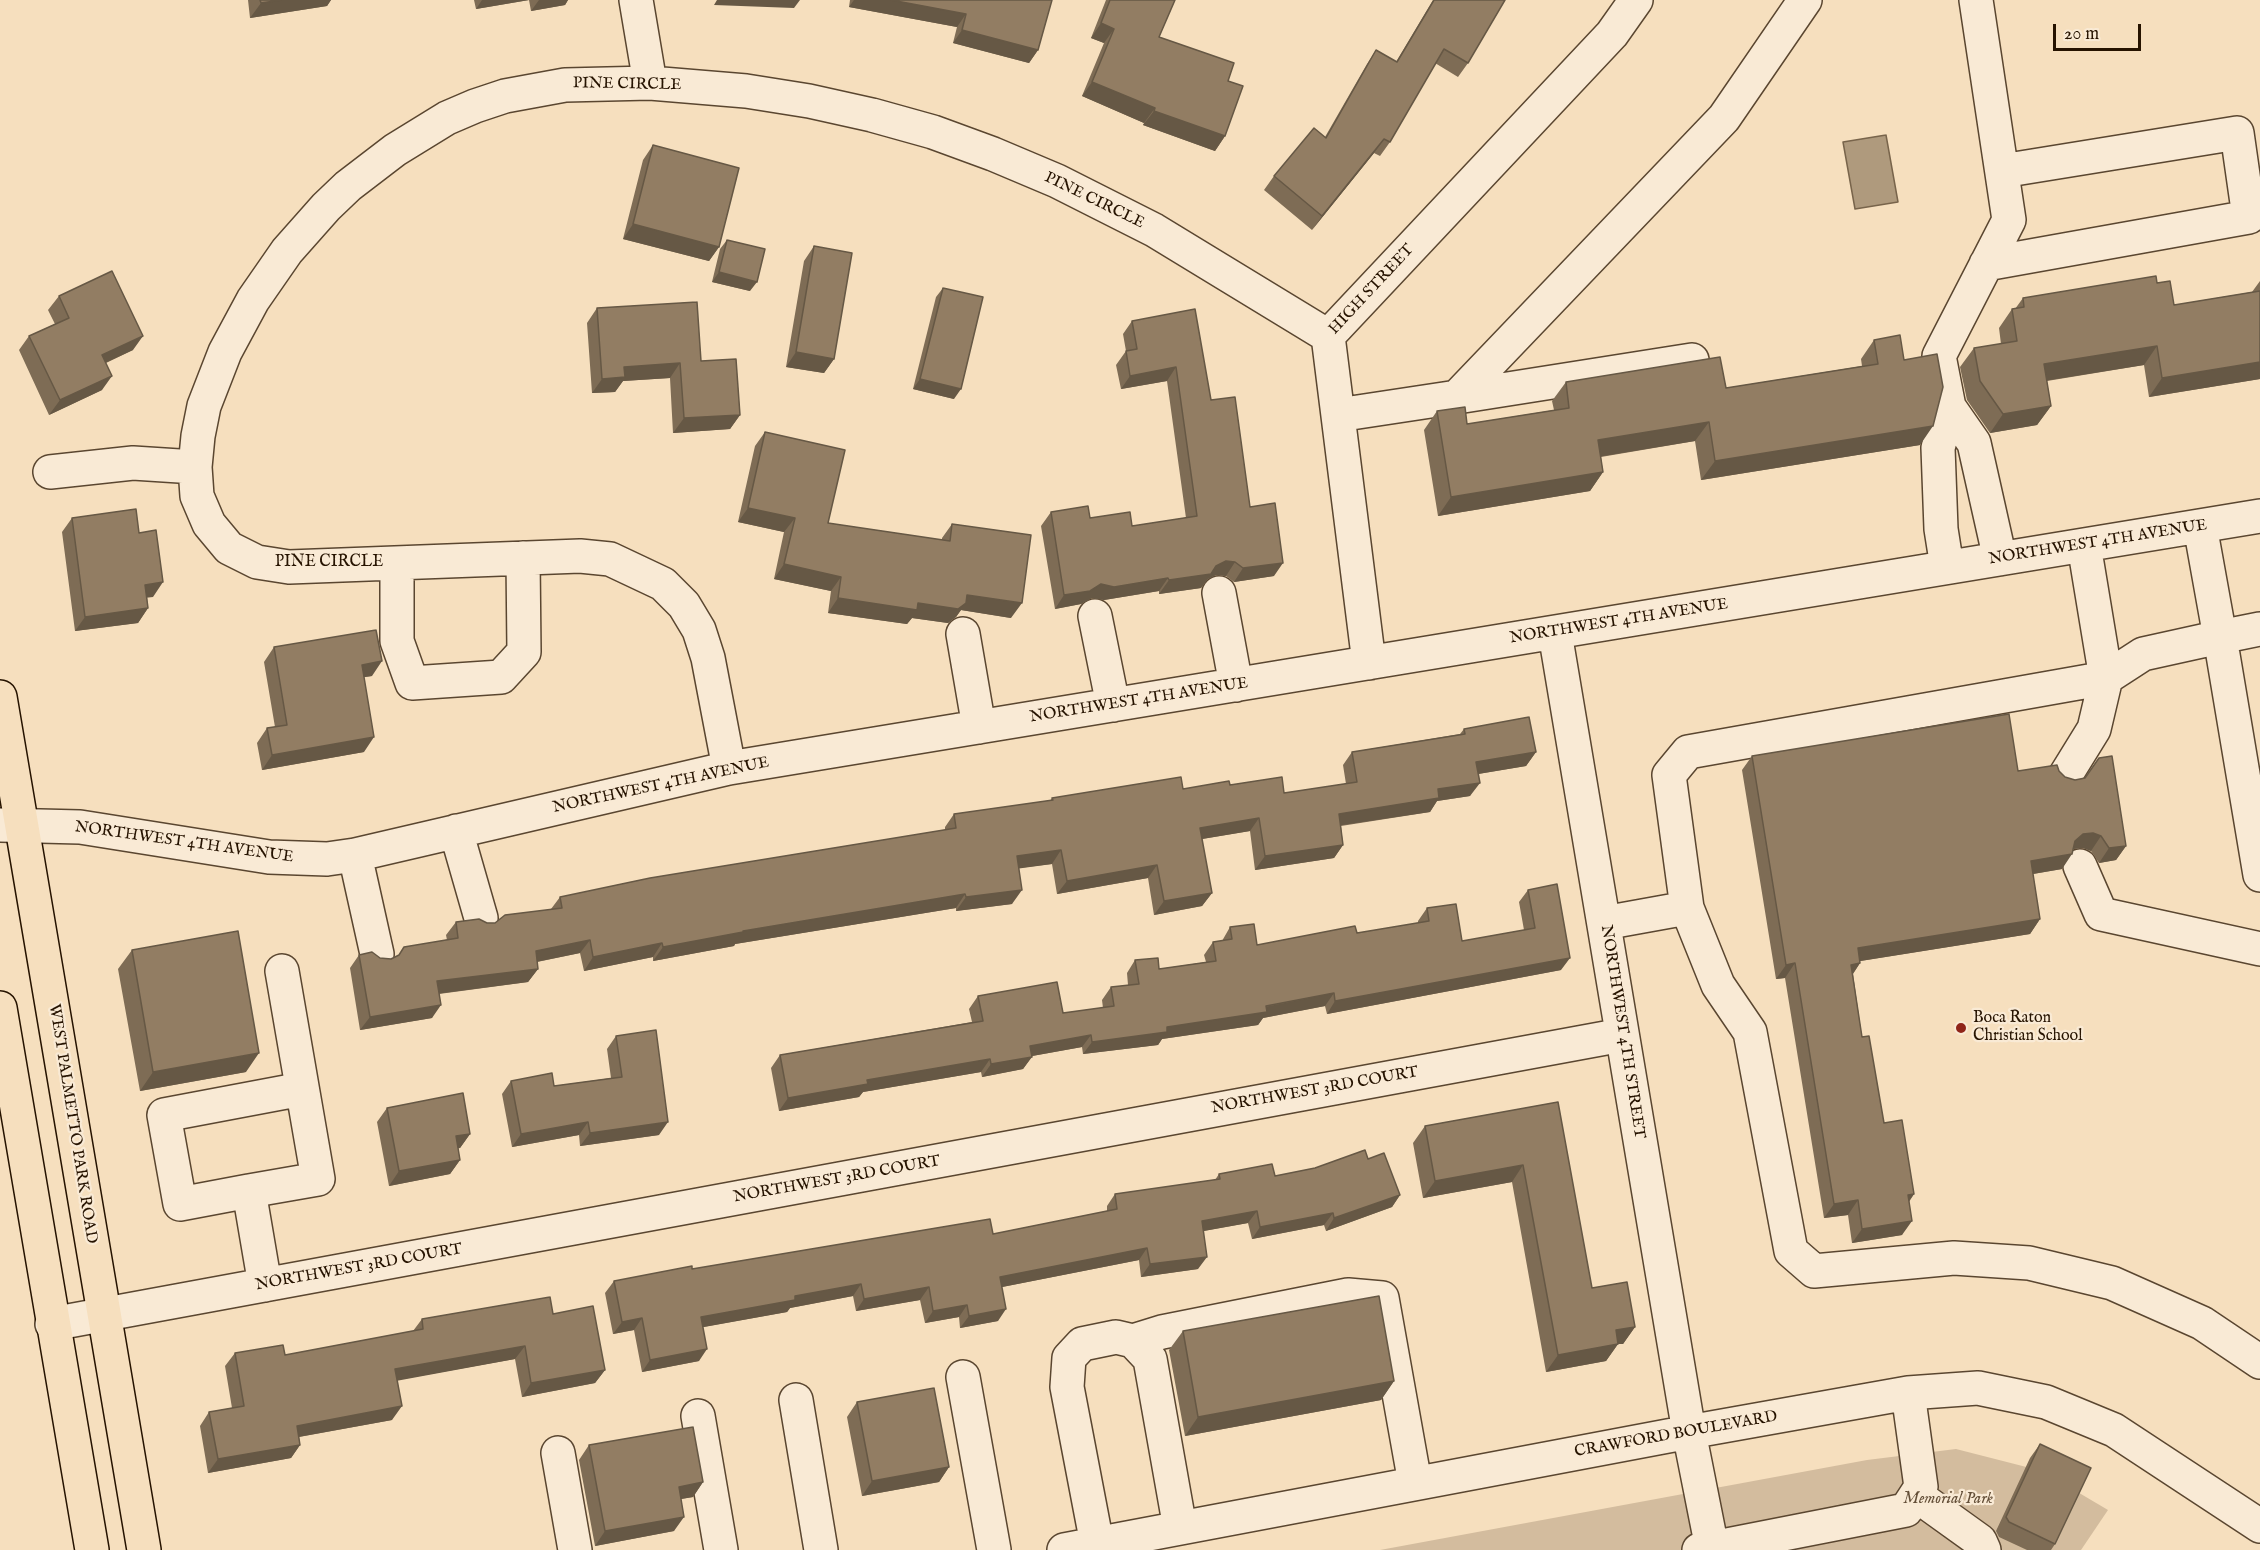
<!DOCTYPE html>
<html>
<head>
<meta charset="utf-8">
<style>
	body { margin:0 }
	#map { position:relative; width:2260px; height:1550px; overflow:hidden; background:#f6dfbe; font-family:"IM FELL English",serif }
	canvas { display:block }
	.scale { position:absolute; left:2053px; top:24px; width:88px; height:27px; box-sizing:border-box; border:3px solid #261300; border-top:0; padding-left:8px; font-size:18px; line-height:21px; white-space:nowrap; color:#261300; -webkit-text-stroke:4px #f9ead5; paint-order:stroke }
</style>
</head>
<body>
<div id="map">
<canvas width="2260" height="1550"></canvas>
<div class="scale">20 m</div>
</div>
<script>
const context = document.querySelector('canvas').getContext('2d');
context.lineJoin = 'round';
function fill(path, color) { context.fillStyle = color; context.fill(path, 'evenodd'); }
const poly = rows => new Path2D(rows.map(r => 'M' + r).join(''));
function strokePath(path, color, width, dash) { context.strokeStyle = color; context.lineWidth = width; context.lineCap = dash ? 'butt' : 'round'; context.setLineDash(dash || []); context.stroke(path); }
function write(font, color, halo, rows, align = 'center') {
  context.font = font + ' "IM FELL English",serif'; context.lineWidth = 4.5; context.setLineDash([]); context.textBaseline = 'middle'; context.strokeStyle = halo; context.fillStyle = color; for (const [text, x, y, turn = 0] of rows) {
    context.save(); context.translate(x, y); context.rotate((+turn || 0) * Math.PI / 180); context.textAlign = isNaN(turn) ? turn : align; if (halo) context.strokeText(text, 0, 0); context.fillText(text, 0, 0); context.restore();
  }
}
const green = poly([
	[1956,1449,2042,1471,2108,1510,2081,1550,1380,1550,1867,1460]
]);
const water = poly([
	[1886,135,1898,202,1855,209,1843,142,1886,135]
]);
const minor = poly([
	[636,0,650,83],
	[1976,0,2009,220,1939,356,1949,407,1974,443,2000,559],
	[1986,264,2249,217,2237,133,2002,171],
	[1457,397,1692,360],
	[1338,415,1457,397,1724,118,1805,0],
	[50,472,133,463,195,467],
	[397,563,397,641,412,683,501,677,524,652,523,558],
	[1947,567,1941,529,1938,448,1949,407],
	[1219,593,1236,685],
	[1095,616,1113,705],
	[2260,629,2220,637,2260,875],
	[1555,633,1689,1432,1712,1548,1699,1550],
	[963,634,979,727],
	[1369,663,1328,336,1612,34,1636,0],
	[729,768,708,658,699,630,684,605,663,584,610,559,580,556,289,567,257,562,229,548,209,524,197,496,195,467,198,436,204,406,225,352,253,300,287,251,326,207,348,186,395,150,447,118,475,106,505,96,565,85,650,83,746,91,809,101,872,115,933,132,993,154,1057,181,1154,230,1328,336],
	[2065,776,2094,729,2106,678,2143,654,2220,637,2200,526],
	[0,825,80,827,269,857,327,859,355,855,729,768,2260,516],
	[456,831,481,918],
	[355,855,377,954],
	[2080,866,2101,914,2260,949],
	[1687,908,1718,985,1750,1032,1791,1251,1814,1271,1954,1258,2029,1263,2112,1283,2202,1323,2260,1362],
	[1604,923,1687,908,1669,775,1688,752,2106,678,2084,545],
	[249,1191,180,1204,164,1115,302,1089],
	[265,1285,249,1191,318,1179,282,971],
	[52,1324,1622,1035],
	[1133,1341,1162,1332,1348,1295,1382,1298,1415,1483],
	[963,1377,994,1550],
	[796,1400,821,1550],
	[698,1416,721,1550],
	[558,1453,575,1550],
	[1916,1495,1980,1541,1984,1550],
	[1097,1544,1067,1387,1069,1358,1082,1344,1116,1337,1133,1341,1150,1359,1180,1528],
	[1712,1548,1906,1510,1921,1487,1908,1393],
	[1064,1550,1689,1432,1908,1393,1978,1388,2046,1402,2114,1430,2260,1526]
]);
const major = poly([
	[0,697,144,1550],
	[0,1008,92,1550]
]);
const wall = poly([
	[248,0,331,0,327,6,250,18],
	[474,0,529,0,476,9],
	[529,0,568,0,565,5,531,11],
	[850,0,1052,0,1038,50,1029,63,953,43,957,27,849,7],
	[1106,0,1175,0,1159,37,1228,81,1225,136,1215,151,1143,125,1144,123,1082,96,1104,43,1091,38],
	[1433,0,1505,0,1468,63,1458,77,1435,63,1390,142,1380,156,1374,153,1312,230,1264,190,1274,176,1325,137,1367,64,1376,50,1396,62],
	[653,145,719,247,709,261,623,239,643,160],
	[727,240,750,291,712,282,720,249],
	[814,246,834,359,824,373,786,367,804,261],
	[2260,281,2260,379,2149,397,2144,365,2047,381,2051,406,2037,425,1990,433,1967,400,1960,367,1974,348,2001,344,1999,328,2012,309,2015,309,2023,298,2157,283,2174,305,2252,292],
	[943,288,954,399,913,389,936,297],
	[59,296,133,350,106,363,102,390,49,415,19,350,29,336,55,324,48,310],
	[597,308,701,361,740,415,730,429,673,433,670,378,623,381,615,392,592,393,587,323],
	[1132,321,1211,400,1274,576,1234,582,1226,576,1216,575,1208,579,1201,588,1159,594,1159,591,1104,600,1092,598,1081,604,1055,609,1041,526,1051,512,1132,526,1186,518,1167,381,1121,389,1116,365,1126,351,1123,334],
	[1874,340,1904,360,1920,445,1701,480,1695,441,1601,457,1603,472,1590,491,1438,516,1424,430,1437,411,1467,424,1554,410,1552,401,1566,382,1726,388,1862,366,1861,359],
	[765,432,828,523,942,540,942,538,952,524,1011,618,961,610,956,617,948,623,912,618,907,624,828,613,831,591,774,579,784,532,738,522,755,446],
	[72,518,139,533,153,597,147,597,148,608,138,623,75,631,62,532],
	[274,647,372,676,364,677,364,752,262,770,257,743,267,728,275,727,264,662],
	[1464,729,1536,752,1526,766,1478,774,1470,796,1437,801,1430,812,1341,826,1343,845,1334,858,1255,870,1250,831,1202,839,1212,893,1202,906,1154,915,1148,878,1057,894,1052,864,1019,868,1012,904,956,911,956,908,735,944,734,946,653,961,653,957,584,971,580,953,537,962,538,969,528,982,439,994,432,1018,360,1030,350,968,359,955,380,958,391,959,447,940,446,935,456,922,495,923,551,909,560,897,945,830,945,827,954,814,1050,801,1052,798,1230,785,1284,793,1346,784,1343,765,1352,752,1460,734],
	[1752,756,2018,771,2059,771,2126,846,2116,860,2099,863,2091,851,2083,848,2073,849,2062,869,2033,874,2040,919,2030,934,1860,961,1860,963,1853,974,1862,1037,1884,1123,1914,1194,1909,1202,1902,1235,1852,1243,1848,1215,1824,1218,1785,978,1776,979,1742,770],
	[1528,890,1561,970,1327,1014,1325,1006,1263,1018,1258,1025,1162,1039,1158,1045,1083,1054,1082,1047,1032,1056,1023,1069,982,1077,981,1072,863,1092,859,1097,779,1111,771,1068,780,1055,972,1022,969,1009,978,996,1063,1013,1103,1008,1102,1000,1111,987,1128,985,1127,973,1135,960,1159,969,1206,962,1204,955,1213,942,1222,941,1230,927,1257,945,1357,933,1418,923,1418,921,1427,908,1462,941,1524,930,1519,902],
	[132,950,246,1072,140,1091,118,969],
	[616,1036,659,1135,580,1146,579,1135,512,1147,502,1094,511,1081,554,1086,611,1078,607,1049],
	[1558,1102,1592,1288,1635,1327,1623,1344,1618,1344,1606,1361,1546,1372,1512,1182,1423,1198,1413,1143,1425,1126],
	[387,1108,470,1134,460,1148,458,1148,460,1160,450,1174,389,1186,377,1122],
	[1368,1159,1400,1195,1392,1207,1326,1231,1324,1225,1252,1239,1248,1223,1203,1231,1198,1269,1141,1277,1139,1260,1002,1287,998,1321,960,1328,959,1317,925,1323,920,1300,856,1311,853,1296,790,1308,787,1312,703,1327,699,1361,642,1372,634,1330,613,1334,605,1293,614,1281,692,1269,993,1234,1107,1211,1107,1206,1115,1194,1215,1180,1219,1174,1275,1176],
	[553,1314,605,1370,595,1383,522,1397,515,1359,397,1380,392,1420,299,1437,300,1445,291,1458,208,1473,200,1426,209,1412,232,1408,225,1366,235,1353,285,1355,413,1331,422,1319],
	[1183,1331,1394,1381,1381,1400,1185,1436,1169,1350],
	[857,1402,949,1467,939,1482,862,1496,847,1417],
	[2040,1444,2055,1544,2051,1550,2027,1550,1999,1537,1996,1531,2030,1458],
	[589,1445,703,1482,693,1497,681,1499,674,1531,595,1546,579,1460]
]);
const shadedWall = poly([
	[281,0,331,0,327,6,250,18,261,3],
	[482,0,529,0,476,9],
	[539,0,568,0,565,5,531,11],
	[717,0,800,0,794,8,714,5],
	[854,0,891,0,966,14,957,27,849,7],
	[1101,23,1114,29,1104,43,1091,38],
	[962,30,1038,50,1029,63,953,43],
	[1092,82,1155,108,1144,123,1082,96],
	[1154,111,1225,136,1215,151,1143,125],
	[1384,139,1374,153,1312,230,1322,216],
	[633,224,719,247,709,261,623,239],
	[719,272,757,282,750,291,712,282],
	[143,336,133,350,92,369,102,355],
	[2157,346,2144,365,2031,383,2044,364],
	[796,352,834,359,824,373,786,367],
	[2260,362,2260,379,2149,397,2162,378],
	[680,363,670,378,623,381,615,392,592,393,602,379,624,367],
	[1176,367,1167,381,1121,389,1130,376],
	[112,376,102,390,49,415,60,400],
	[920,379,961,389,954,399,913,389],
	[2051,406,2037,425,1990,433,2003,414],
	[740,415,730,429,673,433,684,418],
	[1709,422,1695,441,1585,459,1598,440],
	[1933,426,1920,445,1701,480,1715,461],
	[1603,472,1590,491,1438,516,1451,497],
	[748,508,795,518,784,532,738,522],
	[1226,561,1235,562,1226,576,1216,575,1208,579,1201,588,1159,594,1169,580,1216,566],
	[1283,563,1274,576,1234,582,1243,568],
	[784,564,841,577,831,591,774,579],
	[1168,578,1159,591,1104,600,1092,598,1081,604,1055,609,1064,595,1101,584],
	[163,582,153,597,135,599,145,585],
	[967,595,1022,603,1011,618,961,610,956,617,948,623,912,618,907,624,828,613,838,598,918,603],
	[148,608,138,623,75,631,85,617],
	[382,661,372,676,352,679,362,665],
	[374,737,364,752,262,770,272,755],
	[1536,752,1526,766,1466,776,1476,762],
	[1480,783,1470,796,1437,801,1430,812,1329,827,1339,814,1438,789],
	[1259,818,1250,831,1190,841,1200,828],
	[2093,833,2101,836,2091,851,2083,848,2073,849,2075,841,2083,834],
	[1343,845,1334,858,1255,870,1265,856],
	[2126,846,2116,860,2099,863,2109,848],
	[1061,850,1052,864,1008,870,1017,856],
	[2072,854,2062,869,2021,876,2031,861],
	[1157,865,1148,878,1057,894,1067,881],
	[1022,890,1012,904,956,911,966,897],
	[1212,893,1202,906,1154,915,1164,901],
	[965,894,956,908,735,944,734,946,653,961,663,947,743,931],
	[2040,919,2030,934,1848,963,1858,948],
	[590,940,580,953,526,964,536,951],
	[662,943,653,957,584,971,593,957],
	[1570,958,1561,970,1327,1014,1335,1001],
	[1795,963,1785,978,1776,979,1786,965],
	[1860,963,1850,978,1851,965],
	[538,969,528,982,428,995,437,981],
	[1334,993,1325,1006,1263,1018,1258,1025,1162,1039,1158,1045,1083,1054,1092,1042],
	[441,1005,432,1018,360,1030,370,1017],
	[1091,1035,1082,1047,1021,1058,1030,1046],
	[259,1053,246,1072,140,1091,153,1072],
	[1032,1057,1023,1069,982,1077,991,1064],
	[990,1059,981,1072,863,1092,859,1097,779,1111,788,1098,867,1080],
	[588,1122,579,1135,512,1147,521,1134],
	[668,1122,659,1135,580,1146,590,1133],
	[470,1134,460,1148,445,1151,456,1136],
	[460,1160,450,1174,389,1186,399,1171],
	[1523,1165,1512,1182,1423,1198,1435,1181],
	[1914,1194,1904,1208,1908,1195],
	[1400,1195,1392,1207,1326,1231,1334,1218],
	[1858,1200,1848,1215,1824,1218,1834,1204],
	[1257,1211,1248,1223,1193,1233,1202,1221],
	[1333,1213,1324,1225,1252,1239,1260,1227],
	[1912,1221,1902,1235,1852,1243,1862,1229],
	[1147,1248,1139,1260,992,1289,1000,1277],
	[1207,1257,1198,1269,1141,1277,1150,1264],
	[861,1284,853,1296,790,1308,787,1312,693,1329,701,1317,795,1296],
	[929,1287,920,1300,856,1311,864,1299],
	[967,1305,959,1317,925,1323,933,1311],
	[1006,1309,998,1321,960,1328,969,1316],
	[642,1318,634,1330,613,1334,622,1322],
	[1635,1327,1623,1344,1618,1344,1606,1361,1546,1372,1558,1355,1616,1330],
	[525,1346,515,1359,385,1383,395,1369],
	[707,1349,699,1361,642,1372,650,1360],
	[605,1370,595,1383,522,1397,531,1383],
	[1394,1381,1381,1400,1185,1436,1198,1417],
	[402,1406,392,1420,287,1439,297,1426],
	[300,1445,291,1458,208,1473,218,1459],
	[949,1467,939,1482,862,1496,872,1481],
	[703,1482,693,1497,669,1501,679,1487],
	[684,1517,674,1531,595,1546,605,1531]
]);
const building = poly([
	[260,0,281,0,261,3,260,0],
	[891,0,1052,0,1038,50,962,30,966,14,891,0],
	[1110,0,1175,0,1159,37,1234,63,1228,81,1243,86,1225,136,1154,111,1155,108,1092,82,1114,29,1101,23,1110,0],
	[1434,0,1505,0,1468,63,1444,49,1390,142,1384,139,1322,216,1274,176,1314,128,1326,138,1376,50,1397,62,1434,0],
	[653,145,739,168,719,247,633,224,653,145],
	[727,240,765,249,757,282,719,272,727,240],
	[814,246,852,253,834,359,796,352,814,246],
	[112,271,143,336,102,355,112,376,60,400,29,336,69,318,59,296,112,271],
	[2156,276,2157,283,2170,281,2174,305,2260,291,2260,362,2162,378,2157,346,2044,364,2051,406,2003,414,1980,381,1974,348,2017,341,2012,309,2024,307,2023,298,2156,276],
	[943,288,983,297,961,389,920,379,943,288],
	[697,302,701,361,736,359,740,415,684,418,680,363,624,367,625,377,602,379,597,308,697,302],
	[1195,309,1211,400,1235,397,1250,507,1275,503,1283,563,1243,568,1235,562,1226,561,1216,566,1211,574,1169,580,1168,578,1114,587,1101,584,1090,591,1064,595,1051,512,1088,506,1090,518,1130,512,1132,526,1197,516,1176,367,1130,376,1126,351,1137,349,1132,321,1195,309],
	[1900,335,1904,360,1937,354,1943,387,1933,426,1715,461,1709,422,1598,440,1603,472,1451,497,1437,411,1465,407,1467,424,1569,408,1566,382,1720,357,1726,388,1878,364,1874,340,1900,335],
	[765,432,845,450,828,523,950,541,952,524,1031,535,1022,603,967,595,966,603,958,609,918,603,917,610,838,598,841,577,784,564,795,518,748,508,765,432],
	[136,509,139,533,156,530,163,582,145,585,148,608,85,617,72,518,136,509],
	[376,630,382,661,362,665,374,737,272,755,267,728,287,725,274,647,376,630],
	[2009,714,2018,771,2057,765,2059,771,2065,777,2075,780,2085,778,2099,758,2112,756,2126,846,2109,848,2101,836,2093,833,2083,834,2075,841,2072,854,2031,861,2040,919,1858,948,1860,963,1851,965,1862,1037,1869,1036,1884,1123,1902,1120,1914,1194,1908,1195,1912,1221,1862,1229,1858,1200,1834,1204,1795,963,1786,965,1752,756,2009,714],
	[1529,717,1536,752,1476,762,1480,783,1438,789,1439,798,1339,814,1343,845,1265,856,1259,818,1200,828,1212,893,1164,901,1157,865,1067,881,1061,850,1017,856,1022,890,966,897,965,894,743,931,743,932,663,947,662,943,593,957,590,940,536,951,538,969,437,981,441,1005,370,1017,359,955,372,952,380,958,391,959,399,955,404,947,458,938,456,922,479,919,487,923,495,923,505,915,562,908,560,897,650,878,956,828,954,814,1053,800,1052,798,1181,777,1183,789,1229,781,1230,785,1282,777,1284,793,1357,782,1352,752,1465,734,1464,729,1529,717],
	[1557,884,1570,958,1335,1001,1334,993,1266,1006,1267,1012,1167,1027,1167,1032,1092,1042,1091,1035,1030,1046,1032,1057,991,1064,990,1059,867,1080,868,1084,788,1098,780,1055,983,1021,978,996,1057,982,1063,1013,1114,1006,1111,987,1139,984,1135,960,1158,958,1159,969,1216,961,1213,942,1232,939,1230,927,1254,924,1257,945,1355,926,1357,933,1429,921,1427,908,1456,904,1462,941,1535,928,1528,890,1557,884],
	[238,931,259,1053,153,1072,132,950,238,931],
	[656,1030,668,1122,590,1133,588,1122,521,1134,511,1081,552,1073,554,1086,622,1077,616,1036,656,1030],
	[463,1093,470,1134,456,1136,460,1160,399,1171,387,1108,463,1093],
	[1558,1102,1592,1288,1627,1282,1635,1327,1616,1330,1618,1344,1558,1355,1523,1165,1435,1181,1425,1126,1558,1102],
	[1365,1150,1368,1159,1384,1153,1400,1195,1334,1218,1333,1213,1260,1227,1257,1211,1202,1221,1207,1257,1150,1264,1147,1248,1000,1277,1006,1309,969,1316,967,1305,933,1311,929,1287,864,1299,861,1284,795,1296,795,1300,701,1317,707,1349,650,1360,642,1318,622,1322,614,1281,692,1266,692,1269,990,1219,993,1234,1117,1209,1115,1194,1220,1179,1219,1174,1272,1164,1275,1176,1315,1168,1365,1150],
	[1379,1296,1394,1381,1198,1417,1183,1331,1379,1296],
	[550,1297,553,1314,593,1306,605,1370,531,1383,525,1346,395,1369,402,1406,297,1426,300,1445,218,1459,209,1412,244,1406,235,1353,283,1345,285,1355,423,1329,422,1319,550,1297],
	[934,1388,949,1467,872,1481,857,1402,934,1388],
	[693,1427,703,1482,679,1487,684,1517,605,1531,589,1445,693,1427],
	[2040,1444,2091,1468,2055,1544,2009,1522,2006,1517,2040,1444]
]);
const markers = [
	[1961,1028,6,"#8f2418"]
];
const streetNames = [
	["PINE CIRCLE",627,85,1],
	["PINE CIRCLE",1094,201,26],
	["HIGH STREET",1372,290,-47],
	["NORTHWEST 4TH AVENUE",2098,543,-9],
	["PINE CIRCLE",329,563],
	["NORTHWEST 4TH AVENUE",1619,622,-9],
	["NORTHWEST 4TH AVENUE",1139,701,-9],
	["NORTHWEST 4TH AVENUE",661,786,-12],
	["NORTHWEST 4TH AVENUE",184,843,8],
	["NORTHWEST 4TH STREET",1622,1032,81],
	["NORTHWEST 3RD COURT",1315,1091,-10],
	["WEST PALMETTO PARK ROAD",72,1124,81],
	["NORTHWEST 3RD COURT",837,1180,-10],
	["NORTHWEST 3RD COURT",359,1268,-10],
	["CRAWFORD BOULEVARD",1676,1435,-10]
];
const poiNames = [
	["Boca Raton",1973,1019],
	["Christian School",1973,1037]
];
const parkNames = [
	["Memorial Park",1948,1500]
];
fill(green, '#d3bc9e');
fill(water, '#af9a7d');
strokePath(water, '#78644b', 1.5);
strokePath(minor, '#5a4630', 36);
strokePath(major, '#261300', 36);
strokePath(minor, '#f9ead5', 33);
strokePath(major, '#f6dfbe', 33);
fill(wall, '#7e6c55');
fill(shadedWall, '#665845');
fill(building, '#927d63');
strokePath(building, '#665845', 1.5);
for (const [x, y, r, color] of markers) { const dot = new Path2D(); dot.arc(x, y, r, 0, 2 * Math.PI); context.fillStyle = color; context.fill(dot); strokePath(dot, '#f9ead5', 2); }
write('16px', '#261300', '#f9ead5', streetNames);
write('16px', '#261300', '#f9ead5', poiNames, 'left');
write('italic 16px', '#634e37', '#f9ead5', parkNames);
</script>
</body>
</html>
